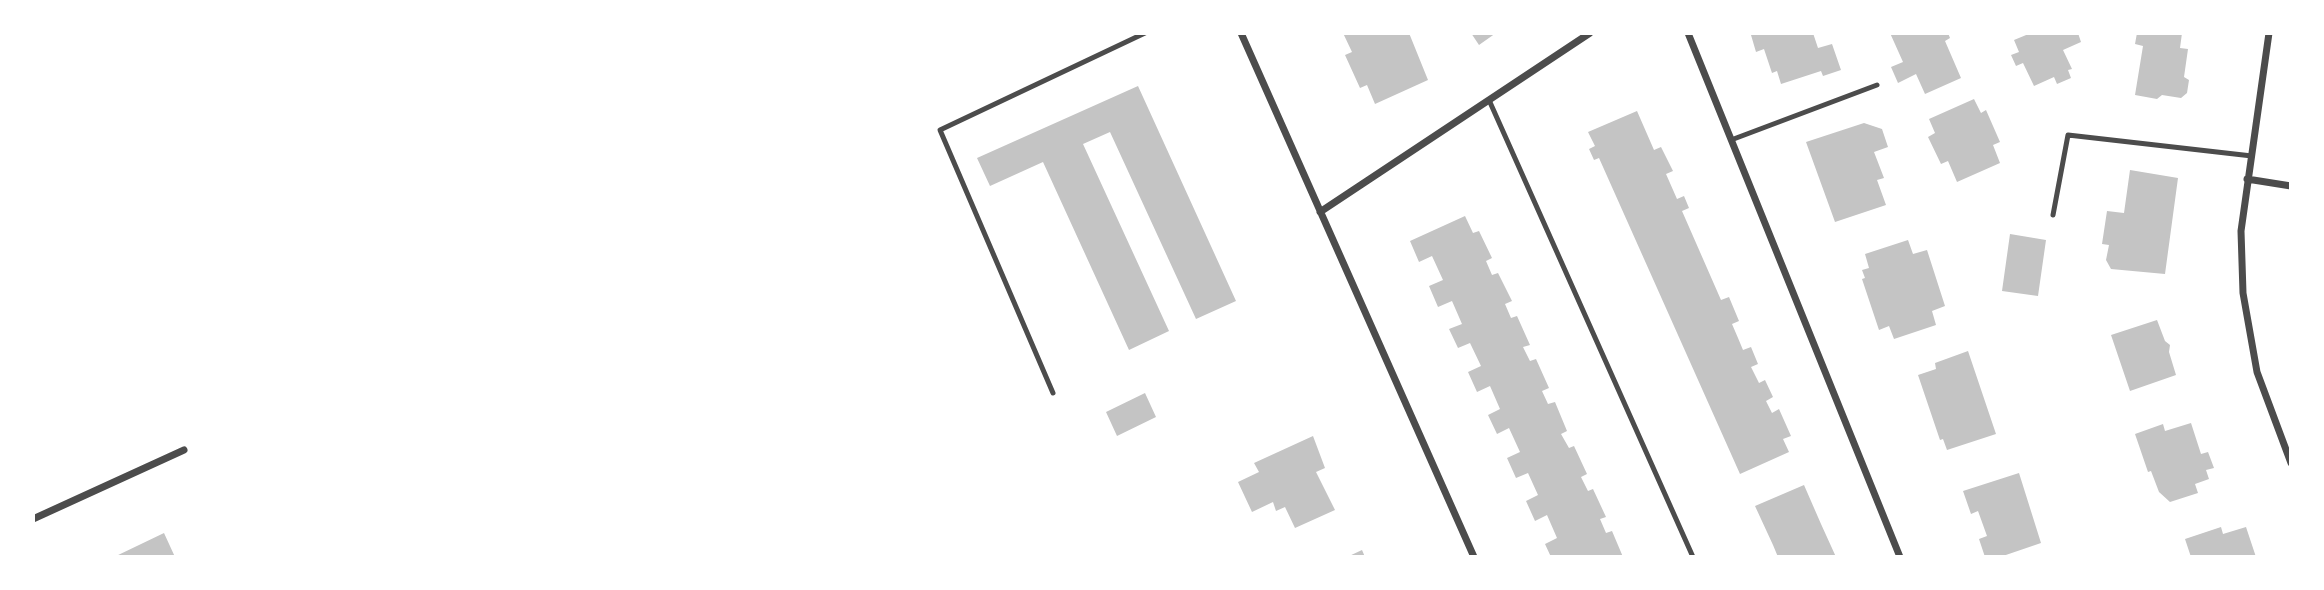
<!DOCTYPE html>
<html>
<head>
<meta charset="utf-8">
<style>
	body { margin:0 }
	#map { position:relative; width:2324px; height:590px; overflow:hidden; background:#fff; font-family:Merriweather,serif }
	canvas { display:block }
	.frame { position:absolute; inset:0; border:35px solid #fff; pointer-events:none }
</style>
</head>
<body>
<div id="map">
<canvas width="2324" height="590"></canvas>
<div class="frame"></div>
</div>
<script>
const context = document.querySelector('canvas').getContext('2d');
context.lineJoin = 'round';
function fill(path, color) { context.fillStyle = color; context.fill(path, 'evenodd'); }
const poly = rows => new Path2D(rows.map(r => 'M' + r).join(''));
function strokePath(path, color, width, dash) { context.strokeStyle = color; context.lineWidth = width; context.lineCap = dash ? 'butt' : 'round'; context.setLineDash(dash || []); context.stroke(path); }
const building = poly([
	[1343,33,1409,33,1428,80,1375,104,1367,85,1360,88,1345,55,1352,52],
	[1471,33,1496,33,1479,45],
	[1757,33,1813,33,1818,48,1832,44,1841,70,1823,76,1821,71,1781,84,1777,71,1772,73,1764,49,1756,52,1751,35],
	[1890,33,1948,33,1950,38,1945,41,1961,78,1925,94,1916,74,1898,83,1891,67,1903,62],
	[2031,33,2078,33,2081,42,2063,50,2072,69,2068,70,2071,78,2057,84,2054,77,2034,86,2023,63,2016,66,2011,55,2019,52,2014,40],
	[2137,33,2182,33,2180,48,2188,49,2184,77,2189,80,2187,93,2181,98,2162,95,2157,99,2135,95,2143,46,2135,44],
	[1138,86,1236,301,1196,319,1110,132,1083,144,1169,331,1129,350,1043,162,990,186,977,158],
	[1974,99,1981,113,1986,110,2000,142,1993,145,2000,163,1957,182,1948,161,1941,164,1928,137,1935,133,1929,119],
	[1637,111,1654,150,1661,147,1673,171,1666,174,1677,199,1684,196,1689,208,1682,211,1721,300,1729,297,1739,321,1732,324,1738,338,1743,350,1751,347,1758,364,1751,367,1759,383,1765,380,1773,397,1766,401,1772,413,1779,409,1791,436,1783,439,1789,452,1740,474,1599,158,1594,160,1589,149,1595,146,1588,132],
	[1864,123,1882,129,1888,147,1874,152,1884,178,1877,180,1886,205,1835,222,1806,142],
	[2130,170,2178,178,2165,274,2111,269,2106,260,2109,245,2102,244,2107,211,2124,213],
	[1465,216,1473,233,1479,231,1492,258,1486,261,1492,275,1498,273,1512,301,1505,304,1511,318,1517,316,1530,345,1523,347,1530,361,1536,359,1549,388,1542,391,1548,404,1555,402,1567,431,1561,434,1569,448,1574,446,1587,474,1581,477,1588,491,1593,489,1606,517,1600,519,1606,533,1612,531,1623,557,1551,557,1545,544,1557,538,1547,515,1535,521,1526,501,1538,495,1528,473,1516,478,1507,458,1520,452,1509,428,1497,434,1488,415,1500,409,1490,386,1477,392,1468,372,1481,366,1470,343,1458,348,1449,329,1462,324,1452,301,1438,307,1429,286,1443,280,1432,256,1419,262,1410,241],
	[2010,234,2046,240,2038,296,2002,291],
	[1908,240,1913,254,1927,250,1945,306,1932,311,1936,325,1894,339,1889,326,1879,330,1862,279,1865,278,1862,270,1869,268,1865,254],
	[2157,320,2165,341,2170,345,2169,352,2176,375,2130,391,2111,335],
	[1968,351,1996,434,1947,450,1943,439,1940,440,1918,375,1936,369,1935,363],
	[1145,393,1156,417,1117,436,1106,412],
	[2191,423,2201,454,2208,452,2214,468,2206,470,2209,479,2195,484,2198,493,2170,502,2159,492,2151,471,2148,472,2135,434,2163,424,2165,431],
	[1313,436,1325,468,1316,472,1335,510,1295,528,1285,507,1276,511,1273,502,1252,512,1238,482,1259,472,1254,463],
	[2019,473,2041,543,2000,557,1985,557,1979,539,1987,536,1978,511,1971,514,1963,491],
	[1804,485,1821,524,1836,557,1778,557,1773,545,1755,506],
	[2221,527,2223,534,2246,527,2256,557,2191,557,2185,539],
	[164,533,175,557,114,557],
	[1362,550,1365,557,1347,557]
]);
const service = poly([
	[1489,100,1693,557],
	[1731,140,1877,85],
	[2053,215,2068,135,2252,156],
	[1053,393,940,130,1145,33]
]);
const minor = poly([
	[1241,33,1474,557],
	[1688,33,1900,557],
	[2269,33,2241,231,2243,293,2257,372,2291,463],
	[2247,179,2291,186],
	[1320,212,1590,33],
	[33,519,184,450]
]);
fill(building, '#c4c4c4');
strokePath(service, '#4c4c4c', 5);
strokePath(minor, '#4c4c4c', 7);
</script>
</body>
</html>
